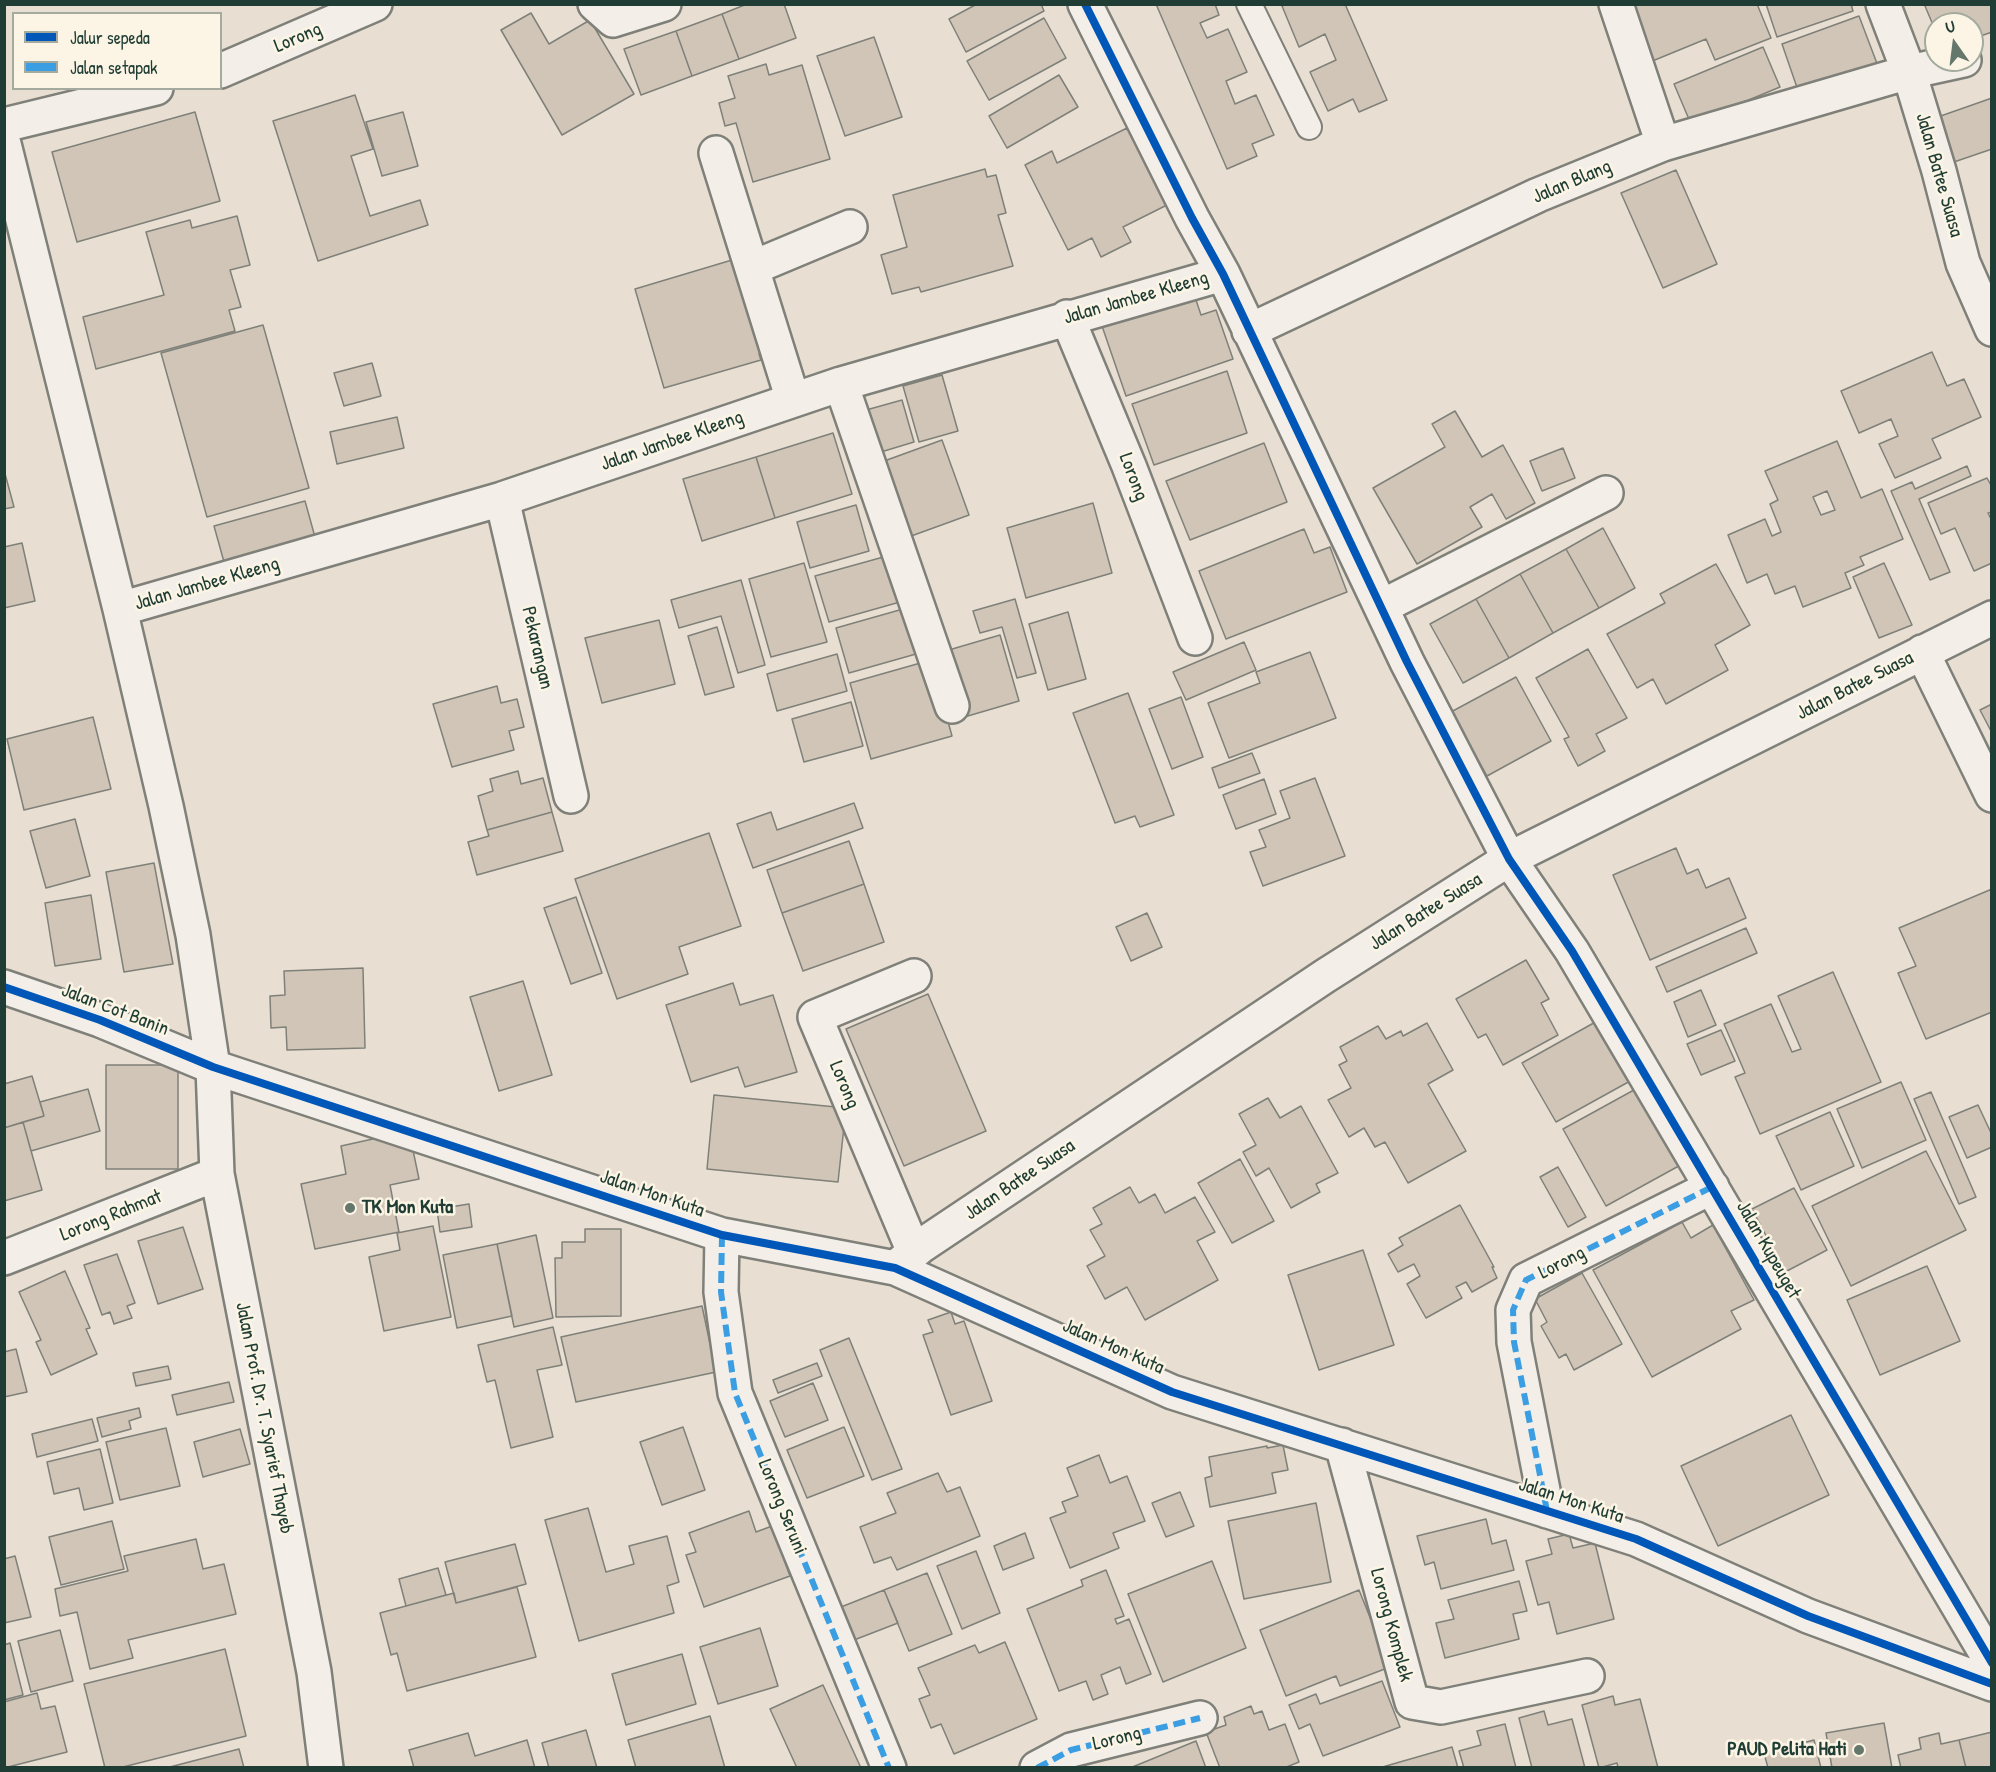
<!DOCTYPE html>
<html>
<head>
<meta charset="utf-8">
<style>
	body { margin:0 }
	#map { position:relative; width:1996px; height:1772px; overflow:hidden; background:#e8dfd2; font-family:"Patrick Hand",sans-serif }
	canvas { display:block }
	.frame { position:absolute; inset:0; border:6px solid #1f3d34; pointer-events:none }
	.legend { position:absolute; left:12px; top:12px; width:210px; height:78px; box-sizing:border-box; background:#fcf5e5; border:2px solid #a4ab9e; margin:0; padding:8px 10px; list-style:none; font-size:18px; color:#1f3d34 }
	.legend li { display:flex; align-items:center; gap:12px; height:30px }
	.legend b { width:30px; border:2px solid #a4ab9e }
	.north { position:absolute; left:1924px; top:12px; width:60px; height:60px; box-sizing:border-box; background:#fcf5e5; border:2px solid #a4ab9e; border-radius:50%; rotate:346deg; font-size:16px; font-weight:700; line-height:24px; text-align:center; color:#1f3d34 }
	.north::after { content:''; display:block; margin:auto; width:21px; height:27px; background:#65766b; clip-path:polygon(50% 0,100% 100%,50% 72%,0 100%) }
</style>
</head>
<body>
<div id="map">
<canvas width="1996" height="1772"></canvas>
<div class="frame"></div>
<ul class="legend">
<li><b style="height:8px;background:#0057b8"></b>Jalur sepeda</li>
<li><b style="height:8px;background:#3c9ee2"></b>Jalan setapak</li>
</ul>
<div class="north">U</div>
</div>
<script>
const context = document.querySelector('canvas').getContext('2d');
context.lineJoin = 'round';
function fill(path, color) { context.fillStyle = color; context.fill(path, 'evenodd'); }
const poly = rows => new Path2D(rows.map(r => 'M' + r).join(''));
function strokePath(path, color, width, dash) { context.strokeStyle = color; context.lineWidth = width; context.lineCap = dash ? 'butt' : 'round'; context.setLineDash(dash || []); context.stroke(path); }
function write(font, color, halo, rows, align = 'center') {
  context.font = font + ' "Patrick Hand",sans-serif'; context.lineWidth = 5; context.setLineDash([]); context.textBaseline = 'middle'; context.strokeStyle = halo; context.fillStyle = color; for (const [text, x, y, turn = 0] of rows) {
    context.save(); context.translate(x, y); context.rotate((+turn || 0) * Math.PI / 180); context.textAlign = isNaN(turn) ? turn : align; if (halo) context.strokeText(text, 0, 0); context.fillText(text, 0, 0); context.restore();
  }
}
const building = poly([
	[747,4,784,4,796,38,739,59,722,14,747,4],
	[977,4,1041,4,1044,11,966,52,949,19,977,4],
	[1156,4,1215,4,1219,15,1200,23,1207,38,1228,29,1247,72,1226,81,1235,104,1256,95,1274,135,1252,144,1257,156,1227,169,1156,4],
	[1286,4,1345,4,1387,100,1359,112,1353,99,1328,111,1310,72,1336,60,1325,34,1299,47,1282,6,1286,4],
	[1626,4,1757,4,1771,38,1715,60,1706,39,1650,62,1626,4],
	[1766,4,1851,4,1853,11,1777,37,1766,4],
	[1927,4,1992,4,1992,32,1972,39,1972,24,1936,24,1936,32,1925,6,1927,4],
	[531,13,549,44,590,20,634,94,562,135,501,30,531,13],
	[722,14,739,59,692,76,676,31,722,14],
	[1859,16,1881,74,1802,102,1782,44,1859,16],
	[1044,18,1066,58,989,100,967,61,1044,18],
	[676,31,692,76,641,95,624,49,676,31],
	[874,37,902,117,845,136,817,56,874,37],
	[1763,47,1780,87,1691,124,1674,84,1763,47],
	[766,64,769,75,802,65,830,159,753,182,736,123,725,126,719,103,735,98,728,76,766,64],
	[1059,75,1078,107,1007,148,989,116,1059,75],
	[355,95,373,149,351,156,370,216,420,200,428,225,318,261,273,121,355,95],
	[1992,98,1992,149,1951,163,1935,118,1992,98],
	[195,112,220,201,77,242,52,152,195,112],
	[403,112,418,166,382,176,366,122,403,112],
	[1127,128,1167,205,1123,227,1131,242,1101,257,1092,238,1068,250,1025,165,1052,151,1057,163,1127,128],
	[985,169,987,177,996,175,1006,213,998,215,1013,266,921,292,919,287,892,294,881,255,907,247,893,195,985,169],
	[1676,170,1717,264,1663,288,1621,193,1676,170],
	[237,216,250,265,230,270,241,307,229,310,235,331,96,369,83,317,164,295,146,232,190,220,192,228,237,216],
	[732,260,737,277,748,274,771,351,759,354,761,360,664,388,635,289,732,260],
	[1194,294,1201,315,1216,310,1233,359,1126,396,1102,326,1194,294],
	[263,325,309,488,207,517,161,353,263,325],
	[1932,352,1947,386,1964,379,1981,417,1932,439,1941,458,1895,478,1879,444,1898,436,1891,419,1859,433,1841,391,1932,352],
	[372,363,381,396,344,406,334,373,372,363],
	[1227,371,1247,433,1154,465,1132,404,1227,371],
	[942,375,958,431,919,442,903,386,942,375],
	[902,400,914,442,871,455,859,412,902,400],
	[1455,411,1482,457,1503,445,1535,503,1506,519,1492,494,1470,507,1482,527,1417,564,1373,488,1445,447,1432,424,1455,411],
	[397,417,404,448,337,464,330,432,397,417],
	[833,433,852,494,775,518,756,457,833,433],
	[942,440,969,515,903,539,876,464,942,440],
	[1837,441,1861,498,1882,489,1903,539,1860,557,1864,565,1845,573,1851,588,1803,607,1795,586,1775,594,1767,574,1747,583,1728,535,1765,519,1772,536,1781,532,1770,504,1778,500,1765,471,1837,441],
	[1827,491,1835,510,1821,515,1813,497,1827,491],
	[1264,443,1287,502,1190,540,1166,481,1264,443],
	[1563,448,1575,478,1542,491,1530,461,1563,448],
	[756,457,775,518,702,541,683,479,756,457],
	[1967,466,1971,476,1919,499,1950,572,1930,580,1891,491,1912,482,1915,489,1967,466],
	[4,470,14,507,4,509,4,470],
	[1987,478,1992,487,1992,512,1988,513,1992,521,1992,563,1974,571,1955,528,1941,534,1928,503,1987,478],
	[305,501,315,537,224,562,214,526,305,501],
	[1093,503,1112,573,1026,598,1007,528,1093,503],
	[856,505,869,551,810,568,797,522,856,505],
	[1603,528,1635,588,1599,608,1566,549,1603,528],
	[1304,529,1314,553,1330,547,1347,592,1226,639,1199,571,1304,529],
	[22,543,35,601,4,608,4,547,22,543],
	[1566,549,1599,608,1553,633,1520,574,1566,549],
	[887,556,900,602,829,622,815,576,887,556],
	[804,563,827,642,771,657,749,579,804,563],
	[1884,563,1912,625,1879,638,1853,577,1884,563],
	[1716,564,1750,625,1715,645,1728,670,1666,704,1653,679,1637,688,1607,634,1665,603,1660,594,1716,564],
	[1520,574,1553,633,1509,658,1476,599,1520,574],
	[741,580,765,665,738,673,721,616,679,628,671,600,741,580],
	[1015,599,1036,673,1017,678,1002,627,980,633,973,611,1015,599],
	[1476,599,1509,658,1463,683,1430,624,1476,599],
	[903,609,916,654,849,673,836,628,903,609],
	[1068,612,1086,679,1048,690,1029,624,1068,612],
	[659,620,675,684,602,703,585,638,659,620],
	[717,627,734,687,705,695,688,636,717,627],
	[1000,635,1019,701,961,718,942,652,1000,635],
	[1244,642,1256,670,1186,700,1173,672,1244,642],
	[1588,649,1627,718,1596,734,1605,751,1578,766,1564,739,1569,737,1536,678,1588,649],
	[1310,652,1336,718,1229,758,1208,703,1260,683,1256,672,1310,652],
	[837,654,847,691,777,711,767,674,837,654],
	[931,660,952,736,871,759,850,683,931,660],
	[1516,677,1551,741,1487,776,1451,712,1516,677],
	[497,686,501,703,517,699,524,727,509,731,514,750,452,767,433,704,497,686],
	[1128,693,1174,815,1140,827,1135,816,1115,823,1073,713,1128,693],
	[1181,697,1203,757,1172,769,1149,709,1181,697],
	[851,702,863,746,804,762,792,719,851,702],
	[1992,704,1992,733,1980,710,1992,704],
	[93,717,111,789,24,810,7,739,93,717],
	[1252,753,1260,773,1219,788,1212,768,1252,753],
	[518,771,521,784,543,778,552,812,487,830,478,796,493,791,490,779,518,771],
	[1315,778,1345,856,1263,886,1250,852,1266,847,1259,830,1290,818,1280,791,1315,778],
	[1264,779,1276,814,1236,829,1223,795,1264,779],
	[854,803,863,828,753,868,737,824,771,812,777,830,854,803],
	[552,812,563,851,477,875,468,842,489,836,487,830,552,812],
	[75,819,90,876,46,888,30,831,75,819],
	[709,833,741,926,679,947,688,974,617,999,575,879,709,833],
	[849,841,864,884,782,913,767,870,849,841],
	[1676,848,1687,874,1698,869,1706,888,1729,878,1746,918,1650,960,1613,875,1676,848],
	[154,863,173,964,124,972,106,872,154,863],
	[864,884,884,942,803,971,782,913,864,884],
	[1992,889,1992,1012,1926,1039,1898,973,1916,966,1899,928,1992,889],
	[91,895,101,959,55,966,45,903,91,895],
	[576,897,602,973,571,984,544,908,576,897],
	[1147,913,1162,947,1131,961,1116,927,1147,913],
	[1746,928,1757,953,1667,992,1656,967,1746,928],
	[1526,960,1549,999,1541,1003,1558,1035,1503,1065,1486,1034,1478,1038,1456,999,1526,960],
	[363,968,365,1048,287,1050,286,1027,271,1028,270,996,285,995,284,971,363,968],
	[1833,972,1881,1082,1760,1134,1735,1077,1745,1073,1724,1024,1771,1004,1792,1052,1801,1049,1778,996,1833,972],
	[523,981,552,1075,499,1091,470,997,523,981],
	[733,983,740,1005,773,995,797,1072,745,1087,738,1067,691,1082,666,1005,733,983],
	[1701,990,1716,1025,1688,1037,1674,1002,1701,990],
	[928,994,986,1131,904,1166,846,1029,928,994],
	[1599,1020,1632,1080,1556,1122,1522,1063,1599,1020],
	[1427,1023,1453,1070,1428,1084,1466,1151,1408,1183,1385,1142,1375,1147,1364,1128,1349,1137,1328,1100,1351,1088,1339,1065,1347,1061,1340,1047,1378,1026,1386,1039,1401,1031,1403,1036,1427,1023],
	[1721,1030,1735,1061,1701,1075,1687,1044,1721,1030],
	[106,1065,178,1065,178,1169,106,1169,106,1065],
	[32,1076,44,1116,4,1128,4,1084,32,1076],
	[1901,1082,1926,1140,1862,1168,1837,1109,1901,1082],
	[1643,1085,1686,1162,1606,1206,1563,1129,1643,1085],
	[88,1089,100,1131,31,1151,23,1122,44,1116,40,1102,88,1089],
	[1931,1092,1976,1197,1959,1204,1914,1099,1931,1092],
	[714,1095,846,1108,838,1182,707,1169,714,1095],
	[1268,1098,1280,1118,1301,1106,1338,1173,1316,1184,1320,1192,1291,1208,1269,1168,1256,1176,1243,1152,1256,1145,1239,1114,1268,1098],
	[1978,1105,1992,1135,1992,1147,1967,1158,1949,1117,1978,1105],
	[1830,1112,1854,1166,1801,1190,1776,1136,1830,1112],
	[23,1122,42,1190,4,1201,4,1128,23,1122],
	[409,1131,419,1179,390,1185,399,1232,315,1249,301,1184,346,1174,341,1146,409,1131],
	[1926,1151,1966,1230,1851,1286,1812,1206,1926,1151],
	[1240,1159,1274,1221,1232,1243,1198,1183,1240,1159],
	[1558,1167,1586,1217,1568,1227,1540,1177,1558,1167],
	[1130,1187,1139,1203,1155,1194,1165,1213,1195,1197,1215,1232,1197,1241,1218,1280,1145,1320,1127,1287,1105,1299,1087,1266,1105,1256,1090,1230,1102,1224,1093,1208,1130,1187],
	[1794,1188,1827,1250,1785,1272,1752,1209,1794,1188],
	[469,1204,472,1227,440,1232,437,1209,469,1204],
	[1460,1205,1494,1267,1492,1267,1497,1278,1472,1292,1466,1282,1456,1287,1462,1298,1426,1318,1407,1284,1420,1276,1414,1264,1398,1272,1388,1254,1403,1245,1399,1238,1460,1205],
	[1682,1222,1691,1238,1713,1225,1754,1300,1731,1311,1741,1329,1652,1377,1593,1270,1682,1222],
	[433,1226,451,1317,384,1331,369,1257,400,1250,397,1233,433,1226],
	[183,1227,203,1289,158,1304,138,1241,183,1227],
	[585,1229,621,1229,621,1316,556,1317,555,1258,562,1258,562,1242,585,1242,585,1229],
	[536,1235,553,1318,514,1327,497,1244,536,1235],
	[497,1244,512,1316,457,1328,443,1255,497,1244],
	[1363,1250,1394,1345,1319,1370,1288,1275,1363,1250],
	[117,1254,135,1303,127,1306,132,1318,114,1324,110,1312,102,1315,84,1265,117,1254],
	[1927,1266,1960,1341,1880,1375,1847,1300,1927,1266],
	[65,1271,90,1328,86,1329,97,1354,51,1375,36,1342,41,1340,19,1292,65,1271],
	[1582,1273,1622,1344,1574,1370,1566,1354,1559,1358,1541,1326,1547,1322,1535,1299,1582,1273],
	[702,1306,716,1372,576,1402,561,1337,702,1306],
	[951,1312,955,1324,964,1321,992,1401,951,1415,923,1335,933,1332,928,1320,951,1312],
	[553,1327,562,1365,537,1370,553,1437,511,1448,495,1380,487,1382,478,1345,553,1327],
	[849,1338,902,1469,872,1480,820,1350,849,1338],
	[16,1349,27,1392,4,1397,4,1352,16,1349],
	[817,1363,822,1376,778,1393,773,1380,817,1363],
	[168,1366,171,1379,136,1386,133,1373,168,1366],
	[229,1382,234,1402,177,1415,172,1395,229,1382],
	[813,1383,828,1420,785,1437,770,1401,813,1383],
	[139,1408,141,1417,129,1421,131,1429,102,1437,97,1418,139,1408],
	[1791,1415,1829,1495,1718,1546,1681,1466,1791,1415],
	[92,1419,98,1441,37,1457,32,1434,92,1419],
	[683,1427,705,1490,662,1505,640,1442,683,1427],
	[844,1427,864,1476,807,1498,787,1450,844,1427],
	[166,1428,180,1486,120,1500,106,1442,166,1428],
	[240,1429,250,1464,203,1477,194,1442,240,1429],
	[1283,1445,1288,1470,1272,1473,1276,1493,1210,1507,1205,1478,1212,1476,1209,1457,1267,1446,1267,1448,1283,1445],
	[100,1449,113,1503,84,1510,79,1488,54,1494,47,1462,100,1449],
	[1099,1455,1110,1483,1127,1476,1145,1521,1113,1533,1119,1548,1070,1568,1050,1518,1066,1512,1062,1502,1078,1496,1067,1468,1099,1455],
	[938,1473,947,1492,960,1487,980,1536,897,1570,891,1557,874,1563,860,1527,896,1513,887,1493,938,1473],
	[1180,1492,1194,1526,1166,1537,1152,1503,1180,1492],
	[1316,1503,1331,1582,1244,1599,1228,1521,1316,1503],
	[588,1508,606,1572,634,1564,629,1546,667,1536,679,1582,667,1586,674,1613,579,1641,545,1520,588,1508],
	[749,1511,756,1532,772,1526,790,1576,704,1607,686,1555,696,1552,689,1533,749,1511],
	[1486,1519,1492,1544,1506,1540,1514,1570,1441,1589,1434,1562,1425,1565,1417,1536,1486,1519],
	[112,1521,124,1569,61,1585,49,1537,112,1521],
	[1025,1533,1034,1558,1003,1570,994,1546,1025,1533],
	[1569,1534,1573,1548,1595,1543,1614,1619,1557,1634,1549,1602,1538,1605,1526,1561,1552,1554,1548,1539,1569,1534],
	[196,1539,203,1569,224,1564,236,1614,128,1640,133,1658,90,1669,77,1612,60,1616,55,1589,128,1571,124,1556,196,1539],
	[515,1544,526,1584,456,1603,445,1562,515,1544],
	[976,1551,1000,1613,962,1629,937,1566,976,1551],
	[15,1556,31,1617,4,1623,4,1559,15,1556],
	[1212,1561,1246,1648,1163,1682,1128,1594,1212,1561],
	[438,1568,446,1595,406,1606,399,1579,438,1568],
	[1106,1570,1124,1616,1115,1619,1117,1624,1129,1619,1151,1674,1126,1684,1120,1667,1101,1675,1108,1694,1093,1700,1086,1681,1059,1691,1027,1609,1083,1586,1081,1580,1106,1570],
	[927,1573,952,1634,909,1651,884,1590,927,1573],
	[1519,1581,1527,1611,1513,1614,1519,1639,1445,1658,1436,1623,1454,1619,1448,1600,1519,1581],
	[517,1587,536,1657,407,1691,397,1653,391,1655,380,1613,454,1593,456,1603,517,1587],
	[884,1590,898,1623,854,1640,841,1607,884,1590],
	[1359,1590,1390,1667,1340,1686,1336,1676,1286,1696,1260,1630,1359,1590],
	[760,1628,778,1686,718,1704,700,1647,760,1628],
	[60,1630,73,1681,31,1692,18,1641,60,1630],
	[1005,1642,1037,1719,954,1754,941,1724,931,1728,919,1699,930,1695,918,1668,975,1645,979,1653,1005,1642],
	[10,1643,23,1695,4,1700,4,1645,10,1643],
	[225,1649,246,1736,119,1768,105,1768,84,1684,225,1649],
	[682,1654,696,1704,626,1725,612,1674,682,1654],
	[1382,1681,1400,1727,1323,1756,1310,1724,1299,1729,1289,1705,1316,1694,1320,1704,1382,1681],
	[823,1685,861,1768,797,1768,770,1709,823,1685],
	[37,1693,41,1709,55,1706,67,1752,4,1768,4,1702,37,1693],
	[1613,1696,1615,1705,1640,1699,1658,1768,1618,1768,1617,1763,1599,1768,1582,1705,1613,1696],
	[1251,1706,1254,1714,1262,1711,1269,1730,1285,1724,1299,1762,1284,1768,1220,1768,1206,1732,1226,1725,1224,1717,1251,1706],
	[1544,1711,1548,1725,1572,1719,1585,1768,1532,1768,1519,1718,1544,1711],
	[710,1716,725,1768,636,1768,628,1740,710,1716],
	[1884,1723,1892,1768,1832,1768,1826,1733,1884,1723],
	[1505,1724,1516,1768,1464,1768,1459,1751,1481,1745,1477,1731,1505,1724],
	[586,1730,597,1768,549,1768,542,1743,586,1730],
	[1992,1732,1992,1768,1966,1768,1959,1740,1992,1732],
	[468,1733,475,1756,527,1740,535,1768,414,1768,409,1750,468,1733],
	[1939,1733,1941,1744,1959,1740,1966,1768,1901,1768,1898,1755,1921,1749,1919,1738,1939,1733],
	[1814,1740,1821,1768,1768,1768,1764,1753,1814,1740],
	[1196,1741,1206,1768,1130,1768,1196,1741],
	[1452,1747,1458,1768,1379,1768,1452,1747],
	[239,1749,244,1768,166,1768,239,1749]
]);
const service = poly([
	[1249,4,1309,127]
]);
const minor = poly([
	[595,4,613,20,664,4],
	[1085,4,1192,218,1223,274,1407,662,1509,859,1572,951,1992,1663],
	[1616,4,1663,144],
	[1964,60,1909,72,1939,171,1963,263,1992,329],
	[220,71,375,4],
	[4,125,156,88],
	[4,144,120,609,166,806,193,935,213,1067,217,1174,314,1672,326,1768],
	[716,153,793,400],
	[752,268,850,227],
	[1067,317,1129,466,1195,638],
	[1249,331,1538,195,1663,144,1909,72,1883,4],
	[841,384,952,706],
	[502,499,571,796],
	[1381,607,1606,493],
	[120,609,502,499,841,384,1223,274],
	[1922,652,1992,795],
	[4,987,100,1020,213,1067,722,1235,895,1268,1172,1392,1636,1539,1808,1616,1992,1684],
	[722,1235,721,1292,735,1393,889,1768],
	[914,1252,815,1017,914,976],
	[4,1258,217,1174],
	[895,1268,921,1246,1325,976,1509,859,1992,618],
	[1342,1445,1412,1702,1441,1707,1587,1676],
	[1547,1511,1514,1342,1513,1310,1526,1280,1712,1187],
	[1037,1768,1071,1750,1200,1718]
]);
const quiet = poly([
	[722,1235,721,1292,735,1393,889,1768],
	[1547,1511,1514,1342,1513,1310,1526,1280,1712,1187],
	[1037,1768,1071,1750,1200,1718]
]);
const cycleway = poly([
	[1085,4,1192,218,1223,274,1407,662,1509,859,1572,951,1992,1663],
	[4,987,100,1020,213,1067,722,1235,895,1268,1172,1392,1636,1539,1808,1616,1992,1684]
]);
const markers = [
	[350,1208,6,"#65766b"],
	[1859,1750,6,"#65766b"]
];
const streetNames = [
	["Lorong",298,38,-23],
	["Jalan Batee Suasa",1939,175,74],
	["Jalan Blang",1572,182,-23],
	["Jalan Jambee Kleeng",1136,298,-16],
	["Jalan Jambee Kleeng",672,441,-19],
	["Lorong",1133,477,69],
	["Jalan Jambee Kleeng",207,584,-16],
	["Pekarangan",537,648,77],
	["Jalan Batee Suasa",1855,686,-27],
	["Jalan Batee Suasa",1426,912,-32],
	["Jalan Cot Banin",115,1010,21],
	["Lorong",844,1085,67],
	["Jalan Batee Suasa",1020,1180,-34],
	["Jalan Mon Kuta",652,1194,19],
	["Lorong Rahmat",111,1216,-22],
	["Jalan Kupeuget",1768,1250,60],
	["Lorong",1562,1263,-27],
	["Jalan Mon Kuta",1113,1347,24],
	["Jalan Prof. Dr. T. Syarief Thayeb",264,1418,79],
	["Jalan Mon Kuta",1571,1501,18],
	["Lorong Seruni",782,1507,68],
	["Lorong Komplek",1391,1625,75],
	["Lorong",1117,1739,-14]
];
const poiNames = [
	["TK Mon Kuta",362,1208],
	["PAUD Pelita Hati",1847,1750,"right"]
];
fill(building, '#d0c5b7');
strokePath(building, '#7f8079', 1.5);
strokePath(service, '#7f8079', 28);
strokePath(minor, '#7f8079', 38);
strokePath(service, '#f3efe8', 24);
strokePath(minor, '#f3efe8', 33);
strokePath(quiet, '#3c9ee2', 6, [12, 6]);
strokePath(cycleway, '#0057b8', 8);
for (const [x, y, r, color] of markers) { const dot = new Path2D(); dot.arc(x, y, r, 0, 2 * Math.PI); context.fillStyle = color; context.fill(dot); strokePath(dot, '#fcf5e5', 2); }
write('20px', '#1f3d34', '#fcf5e5', streetNames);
write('bold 20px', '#1f3d34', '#fcf5e5', poiNames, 'left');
</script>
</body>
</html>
